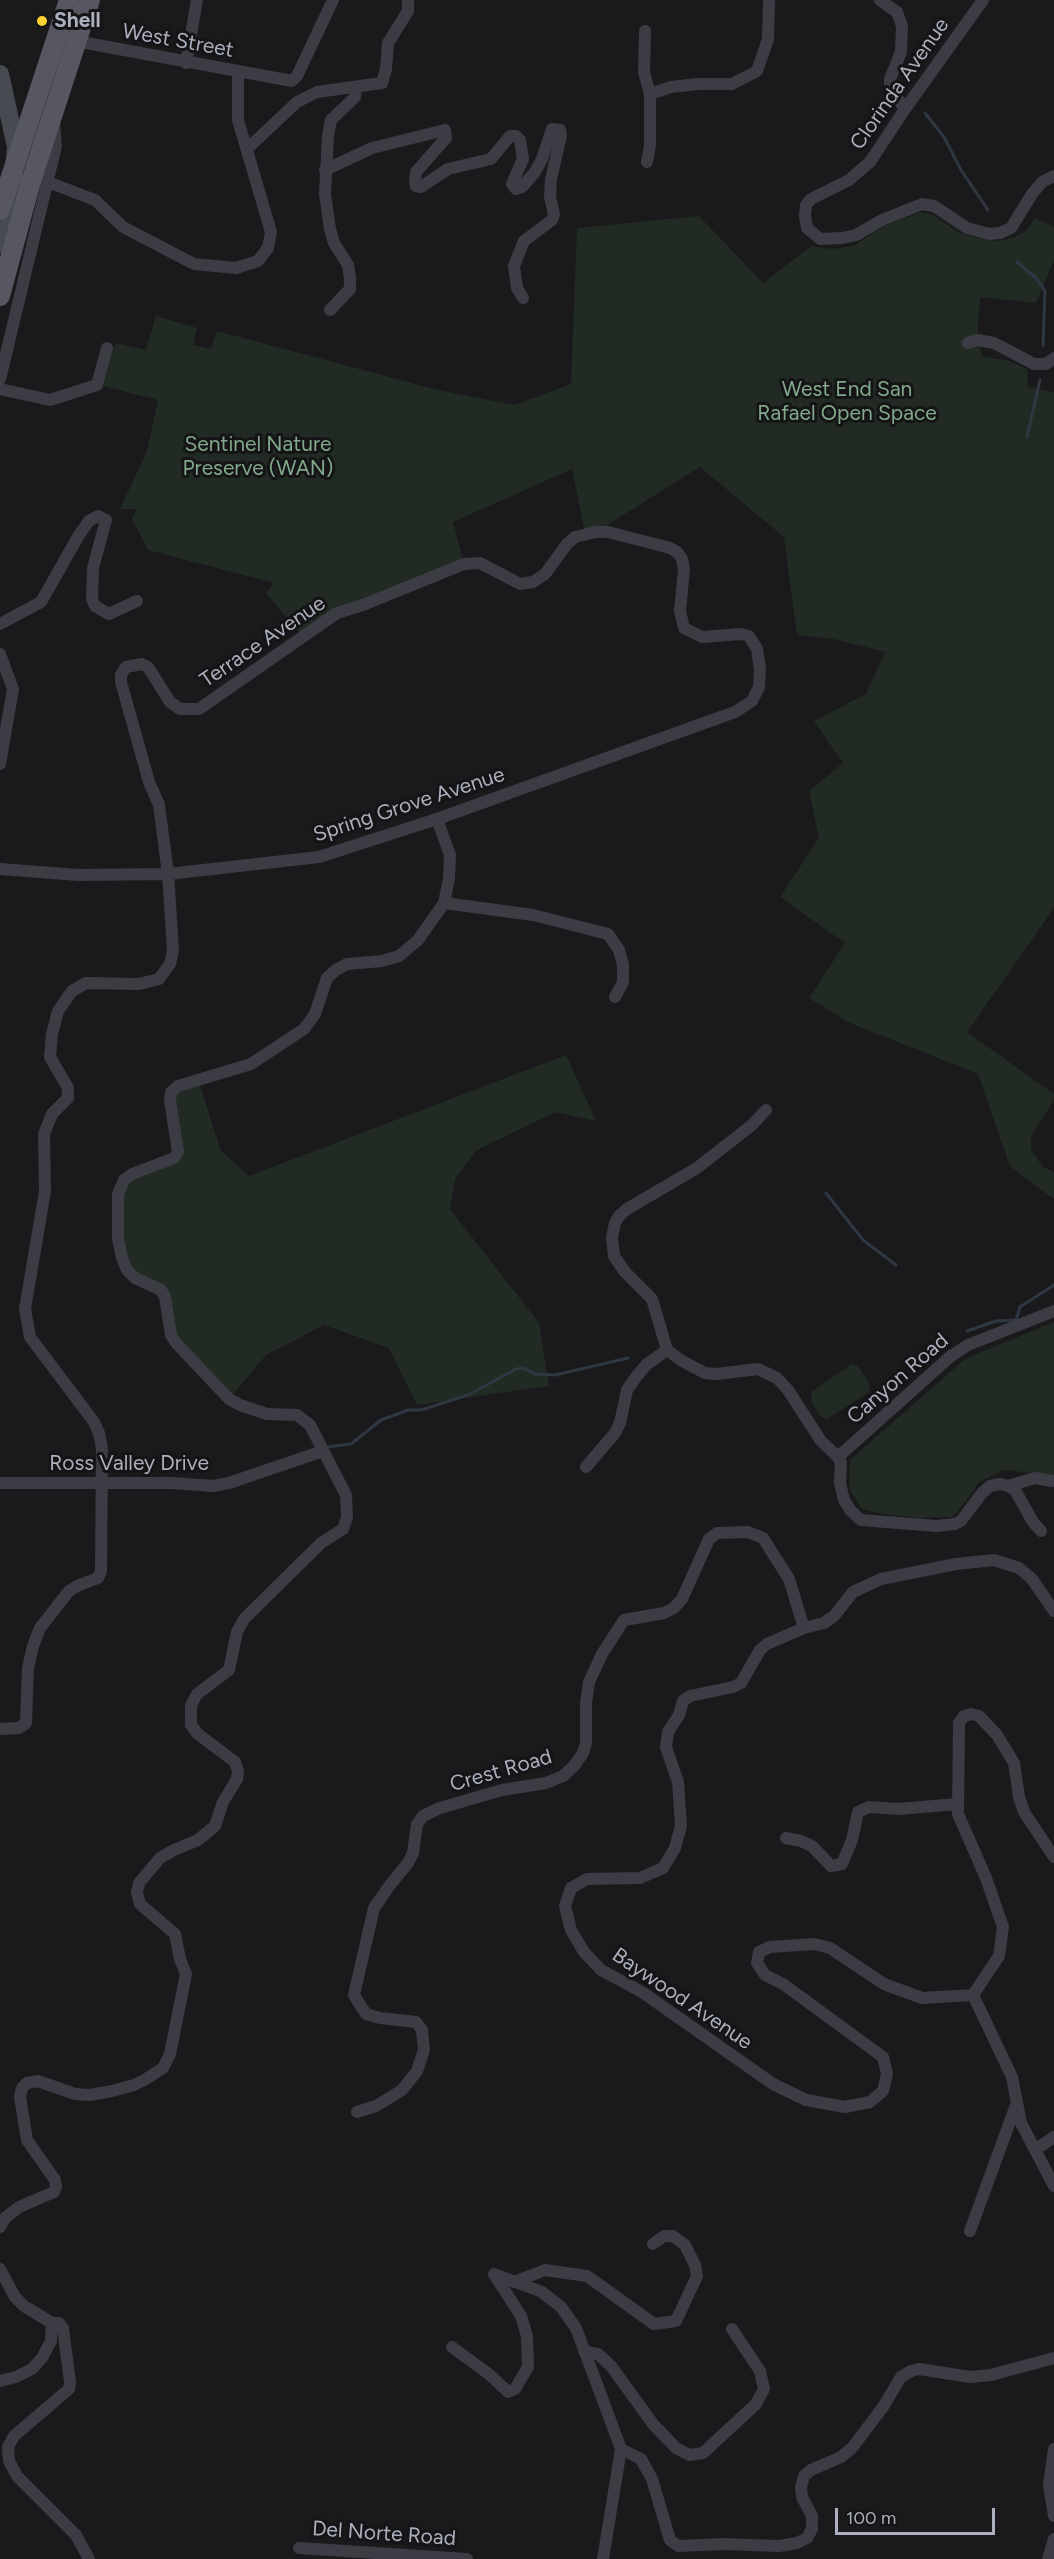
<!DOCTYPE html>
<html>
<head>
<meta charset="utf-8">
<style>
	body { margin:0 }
	#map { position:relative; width:1054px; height:2559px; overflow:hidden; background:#1a1a1c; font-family:Figtree,sans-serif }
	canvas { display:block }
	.scale { position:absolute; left:835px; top:2508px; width:160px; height:27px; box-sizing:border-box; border:3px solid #acafbd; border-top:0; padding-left:8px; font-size:18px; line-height:21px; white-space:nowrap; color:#acafbd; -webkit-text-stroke:4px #151517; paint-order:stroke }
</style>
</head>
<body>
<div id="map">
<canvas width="1054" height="2559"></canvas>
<div class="scale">100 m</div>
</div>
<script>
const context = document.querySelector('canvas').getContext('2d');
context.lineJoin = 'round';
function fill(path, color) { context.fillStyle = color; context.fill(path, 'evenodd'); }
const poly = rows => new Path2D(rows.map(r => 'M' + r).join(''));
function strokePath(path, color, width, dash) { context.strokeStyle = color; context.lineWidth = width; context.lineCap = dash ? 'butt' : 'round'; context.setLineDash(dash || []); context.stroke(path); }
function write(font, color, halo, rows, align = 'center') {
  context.font = font + ' Figtree,sans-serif'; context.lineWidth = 6; context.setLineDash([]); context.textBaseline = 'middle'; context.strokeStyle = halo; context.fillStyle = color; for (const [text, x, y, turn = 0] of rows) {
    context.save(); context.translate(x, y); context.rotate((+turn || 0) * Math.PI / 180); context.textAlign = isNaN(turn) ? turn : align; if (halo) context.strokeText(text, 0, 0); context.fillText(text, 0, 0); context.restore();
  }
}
const green = poly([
	[921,212,933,215,958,232,981,239,1001,241,1015,237,1026,231,1035,218,1054,227,1054,260,1036,303,980,297,977,340,983,357,1007,360,1027,369,1028,387,1054,392,1054,908,967,1032,1054,1094,1054,1100,1031,1137,1031,1150,1043,1167,1054,1172,1054,1199,1010,1166,978,1074,850,1023,809,998,845,943,780,897,819,838,809,791,843,763,814,721,866,694,885,652,834,639,797,635,784,537,700,467,596,532,585,533,572,469,453,522,464,564,373,601,303,637,266,593,274,583,148,550,132,519,137,509,120,509,147,451,158,400,103,386,115,343,146,350,156,316,197,328,193,345,211,349,217,331,438,390,515,405,571,384,577,228,699,216,763,283,811,246,832,249,853,246,886,225],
	[566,1055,596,1121,555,1112,477,1150,455,1179,450,1209,539,1323,549,1386,417,1405,389,1348,324,1325,266,1355,229,1399,171,1335,165,1297,144,1284,122,1258,124,1180,174,1158,171,1092,200,1086,221,1151,249,1176],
	[1054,1322,1054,1475,1004,1470,979,1482,963,1505,952,1517,918,1518,884,1514,862,1509,849,1489,850,1460,965,1359],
	[852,1364,858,1366,870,1385,868,1393,827,1419,821,1417,811,1401,812,1391]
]);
const stream = poly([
	[925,113,944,137,961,170,988,210],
	[1017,262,1036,278,1045,291,1043,346],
	[1027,437,1040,380],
	[826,1193,863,1240,896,1265],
	[967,1331,996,1321,1016,1320,1020,1307,1054,1285],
	[327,1447,351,1444,381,1420,408,1410,421,1410,468,1395,516,1369,524,1368,534,1374,555,1375,628,1358]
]);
const street = poly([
	[880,0,897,12,902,26,901,52,890,79,890,88,905,109],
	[983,0,905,109,870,162,849,180,811,199,806,205,805,216,807,228,820,239,842,238,856,235,882,220,922,204,934,206,967,228,989,234,1000,233,1011,228,1032,194,1042,182,1054,176],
	[645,31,644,72,650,94,650,146,647,162],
	[70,40,292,81,297,76,333,0],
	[186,63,197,0],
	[650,94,671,87,698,84,732,84,757,71,768,39,769,0],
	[247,149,297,102,317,92,382,83,386,69,388,43,408,11,408,0],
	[325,170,372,148,445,130,446,138,416,172,415,181,416,186,421,187,448,169,491,159,510,136,516,136,520,140,523,159,512,184,516,189,522,187,535,172,542,159,552,129,560,130,561,136,551,179,550,197,554,214,552,220,524,241,514,266,517,288,523,298],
	[34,172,40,179,95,200,123,227,194,264,236,268,258,261,268,248,271,232,238,120,238,72],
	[330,310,350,289,350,278,348,265,334,243,330,229,325,194,328,135,331,120,355,97,356,87],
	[968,343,977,340,994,343,1034,364,1046,364,1054,358],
	[0,379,56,146,54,122],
	[0,389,50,400,97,385,107,348],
	[0,624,41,602,79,535,89,521,98,516,106,520,93,568,92,599,95,606,109,614,137,601],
	[0,654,13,689,0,764],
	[0,869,78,875,168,874,319,857,437,819,735,712,752,701,759,687,760,669,757,649,749,636,741,634,702,637,684,628,680,611,684,569,682,559,677,552,670,548,608,532,596,532,575,537,567,544,545,574,533,582,520,584,480,563,464,564,363,605,337,613,199,709,180,709,170,702,148,667,142,664,126,667,121,675,121,682,149,782,159,805,168,874,173,950,170,964,159,979,139,984,86,983,72,991,58,1011,52,1034,50,1057,68,1088,68,1098,52,1114,44,1134,45,1191,25,1309,30,1337,94,1422,99,1433,102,1448,101,1571,98,1578,77,1586,69,1591,40,1628,33,1646,28,1668,26,1723,19,1728,0,1729],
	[444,903,533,915,608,934,619,950,623,965,623,982,615,997],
	[766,1110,752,1125,697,1168,627,1209,619,1216,615,1223,612,1237,614,1256,625,1272,652,1299,667,1350,682,1361,705,1373,716,1374,758,1369,777,1378,788,1390,821,1441,838,1457,841,1463,840,1483,844,1500,851,1511,861,1520,936,1526,955,1524,961,1521,982,1493,990,1486,1000,1484,1008,1486,1015,1490,1033,1522,1041,1531],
	[838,1457,951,1356,968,1345,1054,1311],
	[586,1467,615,1433,620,1423,627,1390,636,1377,647,1364,667,1350],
	[0,1483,171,1483,213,1486,229,1483,323,1451],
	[1008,1486,1035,1478,1052,1481],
	[786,1838,801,1841,812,1846,831,1866,842,1864,852,1840,858,1812,869,1807,898,1809,958,1804],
	[1054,1857,1024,1812,1019,1797,1014,1763,997,1735,979,1716,971,1714,964,1716,959,1723,958,1814,986,1878,1003,1927,999,1956,973,1995,1012,2077,1021,2123,1054,2186],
	[973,1995,922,1998,884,1984,830,1948,814,1944,770,1947,759,1952,757,1963,765,1975,783,1984,883,2057,887,2074,883,2091,870,2102,845,2107,806,2100,773,2084,642,1992,601,1970,584,1952,571,1930,565,1906,571,1888,587,1879,640,1878,663,1868,675,1848,681,1826,678,1782,666,1747,668,1732,679,1715,683,1701,690,1696,733,1687,741,1683,760,1650,767,1644,804,1628,824,1623,834,1616,853,1592,881,1579,956,1564,994,1560,1019,1568,1032,1579,1054,1611],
	[357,2112,376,2106,402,2090,417,2071,424,2050,422,2030,416,2022,380,2018,366,2014,354,1995,374,1908,390,1885,408,1863,413,1853,417,1824,423,1816,440,1808,502,1790,546,1783,563,1776,574,1766,583,1753,586,1743,586,1703,589,1682,602,1654,624,1620,664,1613,674,1608,682,1599,709,1539,717,1533,748,1532,763,1538,789,1579,804,1628],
	[1035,2150,1054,2137],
	[0,2227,5,2218,19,2207,54,2192,56,2187,55,2180,27,2140,20,2097,22,2088,27,2083,38,2081,75,2094,90,2095,112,2091,134,2085,146,2079,163,2068,170,2054,186,1974,180,1959,175,1934,140,1904,137,1893,139,1883,160,1858,174,1850,198,1840,215,1826,223,1802,237,1779,238,1771,235,1762,198,1734,191,1725,191,1705,197,1694,229,1670,237,1632,244,1619,321,1543,343,1529,347,1517,346,1495,310,1425,297,1415,267,1414,240,1405,229,1399,177,1344,171,1335,165,1297,161,1290,135,1278,127,1270,122,1258,118,1239,118,1194,124,1180,132,1174,174,1158,178,1152,170,1100,171,1092,178,1086,251,1064,304,1029,315,1014,327,978,336,970,347,964,382,961,399,956,418,940,444,903,449,879,450,855,437,819],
	[970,2231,1016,2105],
	[0,2269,15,2297,24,2306,52,2323,51,2341,42,2358,32,2369,16,2377,0,2381],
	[494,2274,542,2292,561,2307,576,2328,621,2449],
	[514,2282,545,2270,587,2276,654,2324,676,2321,697,2276,695,2265,685,2245,673,2236,664,2236,653,2244],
	[52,2323,59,2323,63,2328,70,2382,69,2389,14,2436,8,2447,9,2461,17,2476,76,2535,89,2559],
	[452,2347,490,2375,508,2392,515,2389,528,2367,527,2336,521,2316,494,2274],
	[584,2351,598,2354,611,2366,653,2424,676,2448,689,2455,703,2453,756,2404,764,2389,760,2371,732,2329],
	[621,2449,641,2459,652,2479,670,2540,678,2546,724,2544,779,2546,797,2543,807,2538,812,2529,812,2516,802,2497,801,2487,804,2476,811,2470,841,2457,852,2448,883,2407,901,2377,911,2371,919,2369,970,2377,991,2375,1054,2358],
	[1054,2449,1049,2485,1054,2516],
	[299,2548,467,2559],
	[603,2559,621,2449],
	[1048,2559,1054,2539]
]);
const secondary = poly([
	[0,74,16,147,7,247]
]);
const primary = poly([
	[0,210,69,0],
	[0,296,31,181,90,0]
]);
const markers = [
	[42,21,6,"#fed230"]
];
const poiNames = [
	["Shell",54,21]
];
const streetNames = [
	["West Street",178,41,10],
	["Clorinda Avenue",900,84,-55],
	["Terrace Avenue",263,642,-34],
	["Spring Grove Avenue",409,805,-18],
	["Canyon Road",898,1379,-41],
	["Ross Valley Drive",129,1464],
	["Crest Road",501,1771,-16],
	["Baywood Avenue",682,1999,34],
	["Del Norte Road",384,2534,4]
];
const parkNames = [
	["West End San",847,390],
	["Rafael Open Space",847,414],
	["Sentinel Nature",258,445],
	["Preserve (WAN)",258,469]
];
fill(green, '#212b24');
strokePath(stream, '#2e3742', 3);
strokePath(street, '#3c3d44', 12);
strokePath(secondary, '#484a52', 18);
strokePath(primary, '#565761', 20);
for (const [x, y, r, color] of markers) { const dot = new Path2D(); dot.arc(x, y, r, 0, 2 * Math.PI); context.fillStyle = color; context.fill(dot); strokePath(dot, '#151517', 2); }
write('bold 21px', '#acafbd', '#151517', poiNames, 'left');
write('21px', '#acafbd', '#151517', streetNames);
write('21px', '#82a989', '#151517', parkNames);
</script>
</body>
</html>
